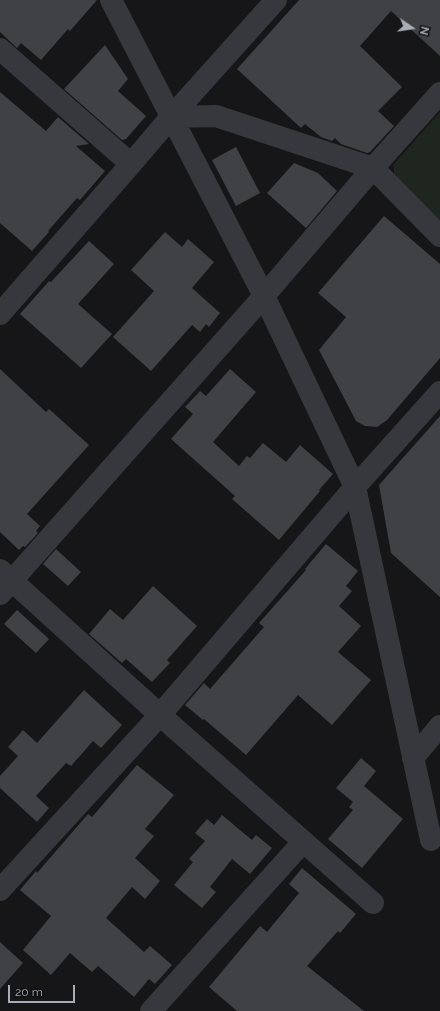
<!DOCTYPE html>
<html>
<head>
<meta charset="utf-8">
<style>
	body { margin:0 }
	#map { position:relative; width:440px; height:1011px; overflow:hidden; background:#161618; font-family:Raleway,sans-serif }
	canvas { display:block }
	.north { position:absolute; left:392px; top:8px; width:40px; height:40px; -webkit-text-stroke:3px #111113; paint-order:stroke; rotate:103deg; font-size:11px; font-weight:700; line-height:16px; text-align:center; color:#a8adb8 }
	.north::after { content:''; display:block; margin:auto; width:14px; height:18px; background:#a8adb8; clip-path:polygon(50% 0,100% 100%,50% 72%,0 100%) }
	.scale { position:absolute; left:8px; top:985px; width:67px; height:18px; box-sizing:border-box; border:2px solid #a8adb8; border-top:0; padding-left:5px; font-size:12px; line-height:14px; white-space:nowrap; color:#a8adb8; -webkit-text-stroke:3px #111113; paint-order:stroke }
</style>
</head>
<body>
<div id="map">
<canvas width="440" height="1011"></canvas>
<div class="north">N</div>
<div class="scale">20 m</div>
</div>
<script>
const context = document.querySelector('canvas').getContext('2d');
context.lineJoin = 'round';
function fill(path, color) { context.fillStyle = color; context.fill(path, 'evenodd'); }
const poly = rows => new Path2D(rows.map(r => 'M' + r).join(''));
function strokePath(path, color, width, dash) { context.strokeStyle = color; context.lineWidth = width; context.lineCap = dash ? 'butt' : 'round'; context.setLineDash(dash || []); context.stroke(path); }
const green = poly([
	[440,112,440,222,394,179,394,164]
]);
const building = poly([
	[0,0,97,0,70,31,68,29,41,60,21,43,17,48,0,32],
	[299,0,440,0,440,56,391,11,360,46,402,87,378,111,394,126,370,152,367,153,341,144,335,138,332,141,321,137,305,124,301,128,237,69],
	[105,45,128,79,118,91,146,116,126,139,122,140,64,89],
	[0,92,46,131,58,117,89,144,76,146,105,171,80,200,77,198,48,231,49,232,32,251,0,223],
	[236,147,260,193,236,206,212,160],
	[294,163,318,173,337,191,306,228,267,193],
	[384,216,440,264,440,358,387,420,377,427,365,426,356,421,319,350,346,317,318,293],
	[165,232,182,247,188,239,214,262,192,288,220,313,209,327,206,324,200,332,192,325,151,371,113,337,154,291,131,270],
	[89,241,114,264,78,304,112,334,81,368,20,314,49,281,51,282],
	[0,369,46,412,49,409,89,445,27,514,40,526,36,531,38,533,25,547,23,546,19,550,0,532],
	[230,369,256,392,213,442,239,466,247,456,250,458,263,443,286,462,300,445,333,474,319,490,320,491,279,540,232,499,235,496,171,439,193,414,185,407,200,391,206,396],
	[440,416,440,597,391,553,379,485],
	[326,544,358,571,346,586,352,591,339,606,361,626,338,652,371,680,332,725,298,695,246,755,204,719,203,720,185,705,204,683,210,689,264,627,259,623,306,570,305,569],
	[56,549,81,572,68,586,43,564],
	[153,586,197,626,167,660,170,663,152,682,126,659,122,663,89,634,110,609,123,620],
	[17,610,49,639,36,653,4,624],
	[84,690,122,725,101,748,93,741,71,766,66,763,36,796,49,808,37,822,0,788,0,776,18,756,8,747,23,730,37,743],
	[361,758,376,771,364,786,403,819,362,868,328,839,353,810,349,807,353,802,336,788],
	[137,765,174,795,145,829,154,836,135,858,160,881,145,899,132,887,106,918,144,952,150,946,172,965,155,984,149,979,134,997,98,966,92,972,70,953,51,975,23,950,51,916,20,890,36,871,37,873,88,814,92,817],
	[222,815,252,840,256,835,272,848,250,874,232,859,210,887,216,892,202,908,174,885,193,862,189,859,205,841,195,833,207,819,214,825],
	[302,868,356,914,340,933,338,931,307,966,364,1011,237,1011,209,987,260,926,267,932,299,893,289,884],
	[0,942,23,963,0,989]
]);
const minor = poly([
	[111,0,264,296,355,487,431,840],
	[0,49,131,164],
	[171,117,216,116,373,168,440,236],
	[0,314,131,164,171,117,276,0],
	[0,570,160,715,373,903],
	[0,594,264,296,373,168,440,93],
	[413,758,440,726],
	[0,890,160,715,355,487,440,392],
	[151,1011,303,842]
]);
fill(green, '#1e261f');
fill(building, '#404145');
strokePath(minor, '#37383d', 22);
</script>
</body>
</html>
